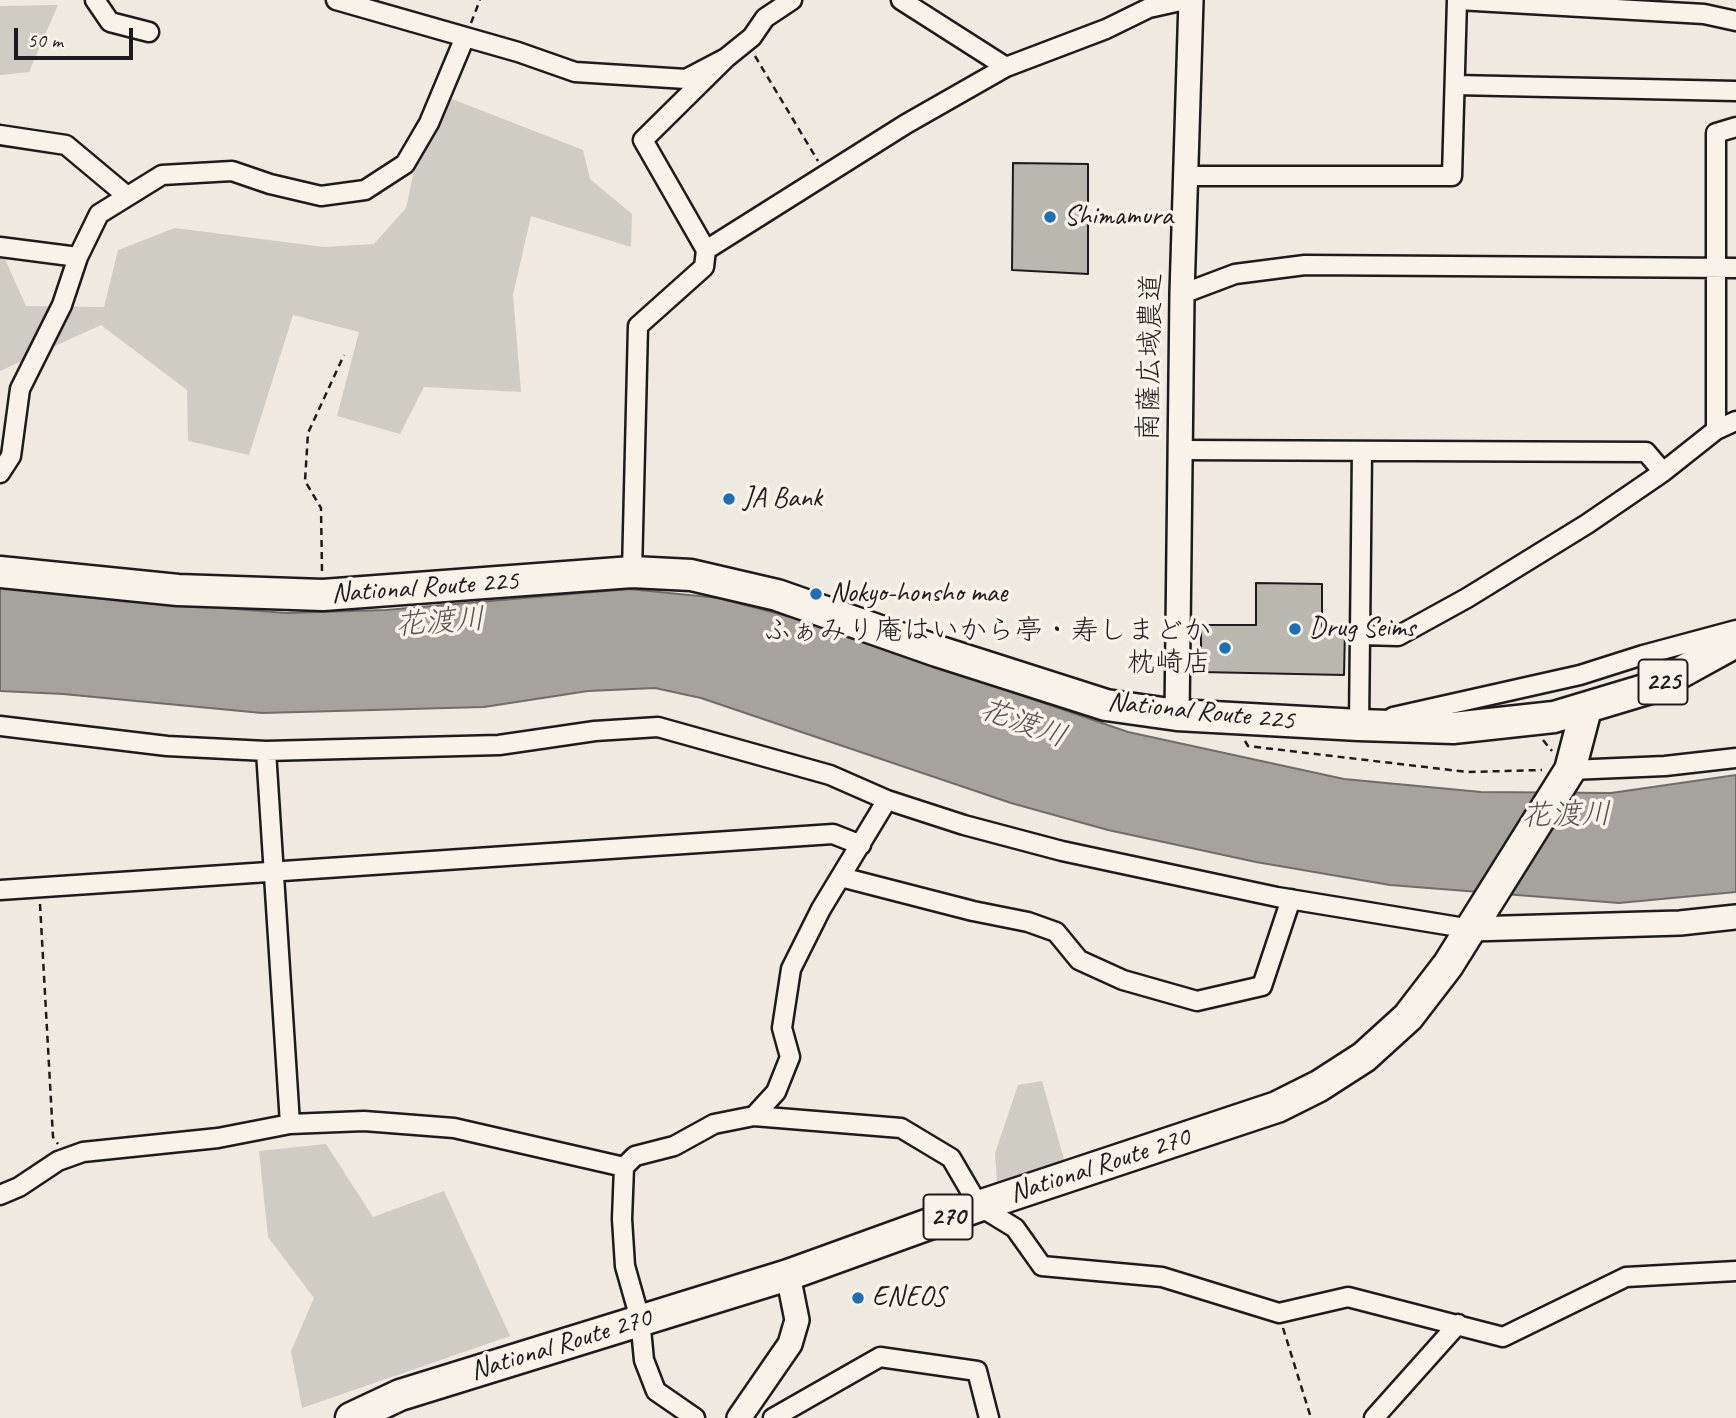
<!DOCTYPE html>
<html>
<head>
<meta charset="utf-8">
<style>
	body { margin:0 }
	#map { position:relative; width:1736px; height:1418px; overflow:hidden; background:#eeeae0; font-family:Caveat,sans-serif }
	canvas { display:block }
	.scale { position:absolute; left:14px; top:28px; width:119px; height:32px; box-sizing:border-box; border:4px solid #1c1c1c; border-top:0; padding-left:9px; font-size:21px; line-height:24px; white-space:nowrap; color:#1c1c1c; -webkit-text-stroke:5px #f7f3e8; paint-order:stroke }
</style>
</head>
<body>
<div id="map">
<canvas width="1736" height="1418"></canvas>
<div class="scale">50 m</div>
</div>
<script>
const context = document.querySelector('canvas').getContext('2d');
context.lineJoin = 'round';
function fill(path, color) { context.fillStyle = color; context.fill(path, 'evenodd'); }
const poly = rows => new Path2D(rows.map(r => 'M' + r).join(''));
function strokePath(path, color, width, dash) { context.strokeStyle = color; context.lineWidth = width; context.lineCap = dash ? 'butt' : 'round'; context.setLineDash(dash || []); context.stroke(path); }
function write(font, color, halo, rows, align = 'center') {
  context.font = font + ' Caveat,"Klee One",sans-serif'; context.lineWidth = 7; context.setLineDash([]); context.textBaseline = 'middle'; context.strokeStyle = halo; context.fillStyle = color; for (const [text, x, y, turn = 0] of rows) {
    context.save(); context.translate(x, y); context.rotate((+turn || 0) * Math.PI / 180); context.textAlign = isNaN(turn) ? turn : align; if (halo) context.strokeText(text, 0, 0); context.fillText(text, 0, 0); context.restore();
  }
}
const green = poly([
	[58,5,29,72,0,75,0,6],
	[452,99,583,150,590,179,632,214,631,247,531,216,513,295,521,392,424,387,400,434,337,416,359,332,293,315,249,455,188,441,187,390,101,325,0,371,0,257,4,257,26,306,104,307,118,250,175,228,324,247,374,244,406,208,414,170],
	[1042,1081,1065,1163,997,1183,995,1153,1018,1085],
	[326,1144,373,1217,444,1191,510,1336,302,1408,291,1351,314,1298,268,1237,259,1151]
]);
const water = poly([
	[0,585,71,596,286,613,386,610,629,589,719,598,809,622,1128,732,1344,779,1481,792,1611,793,1736,775,1736,892,1619,903,1390,885,1256,862,1108,830,1011,803,701,698,655,688,588,691,484,707,262,713,63,694,0,691,0,585]
]);
const building = poly([
	[1013,163,1088,164,1088,274,1012,270,1013,163],
	[1256,583,1322,584,1322,629,1345,629,1344,675,1201,672,1201,625,1256,625,1256,583]
]);
const path = poly([
	[471,23,480,0],
	[755,56,818,161],
	[322,571,321,508,305,481,308,433,344,355],
	[1543,740,1552,751],
	[1245,741,1248,746,1467,772,1542,770],
	[40,904,53,1137,58,1144],
	[1283,1328,1311,1418]
]);
const minor = poly([
	[95,0,110,22,149,32],
	[336,0,518,52,575,72,686,79,726,58,752,37,765,18,792,0],
	[901,0,1006,67,1106,29,1149,8,1185,0],
	[1458,0,1704,14,1736,21],
	[1455,85,1736,91],
	[0,135,66,145,127,196],
	[1185,176,1452,176,1457,0],
	[0,247,78,257],
	[706,250,906,124,1006,67],
	[1182,294,1235,274,1305,265,1736,268],
	[1716,430,1716,133,1736,127],
	[1179,450,1646,452,1663,472],
	[1362,452,1359,725,1366,724],
	[0,473,11,456,20,389,62,305,78,257,99,214,162,175,232,171,270,184,321,196,365,190,405,164,429,123,465,37],
	[632,572,638,326,704,267,706,250,643,140,726,58],
	[1361,635,1398,636,1467,598,1587,524,1663,472,1716,430,1736,421],
	[1393,717,1580,675,1643,655,1736,630],
	[0,726,167,746,266,751,499,745,595,731,658,727,830,775,887,800,964,825,1062,851,1277,897,1471,929],
	[266,751,290,1124],
	[1570,770,1665,766,1736,758],
	[841,877,973,911,1028,922,1056,932,1079,960,1123,980,1197,1001,1262,986,1291,899],
	[0,890,833,834,861,845],
	[754,1116,901,1128,951,1158,979,1206,1015,1228,1042,1266,1162,1277,1279,1313,1348,1297,1503,1337,1626,1277,1736,1271],
	[0,1195,19,1187,58,1161,83,1152,218,1138,290,1124,364,1121,454,1128,624,1167],
	[695,1418,656,1391,644,1360,640,1319,625,1266,622,1219,624,1167,635,1156,674,1146,714,1124,754,1116,776,1092,790,1057,782,1028,791,969,821,909,887,800],
	[773,1418,880,1357,977,1371,989,1418],
	[1374,1418,1458,1324]
]);
const tertiary = poly([
	[1177,715,1182,294,1191,0],
	[1471,929,1680,923,1736,917],
	[739,1418,790,1344,797,1320,788,1275]
]);
const trunk = poly([
	[0,572,178,590,323,595,632,572,691,575,777,595,937,651,1106,705,1177,715,1359,725,1453,728,1554,717,1654,687,1736,642],
	[351,1418,400,1395,788,1275,979,1206,1277,1107,1319,1086,1364,1057,1408,1017,1448,965,1570,770,1586,709]
]);
const markers = [
	[1050,217,7,"#1f6fb2"],
	[729,499,7,"#1f6fb2"],
	[816,594,7,"#1f6fb2"],
	[1295,629,7,"#1f6fb2"],
	[1225,648,7,"#1f6fb2"],
	[858,1298,7,"#1f6fb2"]
];
const shields = [
	[1663,682,49],
	[948,1217,49]
];
const shieldNames = [
	["225",1663,682],
	["270",948,1217]
];
const poiNames = [
	["Shimamura",1064,217],
	["JA Bank",743,499],
	["Nokyo-honsho mae",830,594],
	["Drug Seims",1309,629],
	["ふぁみり庵はいから亭・寿しまどか",1211,632,"right"],
	["枕崎店",1211,664,"right"],
	["ENEOS",872,1298]
];
const streetNames = [
	["南薩広域農道",1151,357,-89],
	["National Route 225",425,588,-4],
	["National Route 225",1201,712,6],
	["National Route 270",1100,1166,-18],
	["National Route 270",561,1345,-17]
];
const waterNames = [
	["花渡川",440,623,-4],
	["花渡川",1023,724,20],
	["花渡川",1566,816,-1]
];
fill(green, '#cfccc3');
fill(water, '#a6a39d');
strokePath(water, '#6f6d69', 2);
fill(building, '#bab7af');
strokePath(building, '#1c1c1c', 2);
strokePath(minor, '#1c1c1c', 23);
strokePath(tertiary, '#1c1c1c', 28);
strokePath(trunk, '#1c1c1c', 35);
strokePath(path, '#1c1c1c', 2.5, [7, 5]);
strokePath(minor, '#f7f3e8', 18);
strokePath(tertiary, '#f7f3e8', 23);
strokePath(trunk, '#f7f3e8', 30);
for (const [x, y, r, color] of markers) { const dot = new Path2D(); dot.arc(x, y, r, 0, 2 * Math.PI); context.fillStyle = color; context.fill(dot); strokePath(dot, '#f7f3e8', 2.5); }
for (const [x, y, w] of shields) { const box = new Path2D(); box.roundRect(x - w / 2, y - 22.5, w, 45, 5); context.fillStyle = '#f7f3e8'; context.fill(box); strokePath(box, '#1c1c1c', 2); }
write('bold 26px', '#1c1c1c', null, shieldNames);
write('28px', '#1c1c1c', '#f7f3e8', poiNames, 'left');
write('28px', '#1c1c1c', '#f7f3e8', streetNames);
write('italic 30px', '#535250', '#f7f3e8', waterNames);
</script>
</body>
</html>
